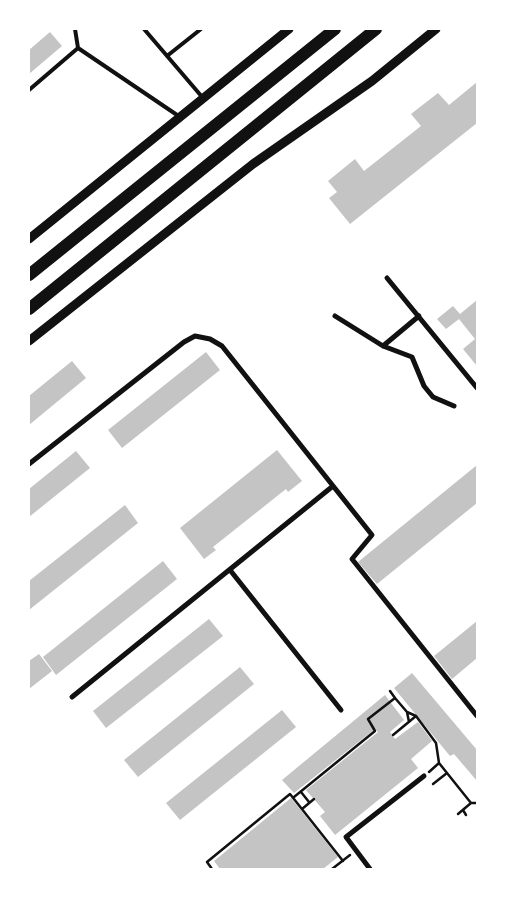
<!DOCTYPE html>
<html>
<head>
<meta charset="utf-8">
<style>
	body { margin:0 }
	#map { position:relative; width:506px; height:898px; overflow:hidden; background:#fff; font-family:Karla,sans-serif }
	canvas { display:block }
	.frame { position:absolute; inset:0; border:30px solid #fff; pointer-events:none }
</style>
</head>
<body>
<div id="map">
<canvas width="506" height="898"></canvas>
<div class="frame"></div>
</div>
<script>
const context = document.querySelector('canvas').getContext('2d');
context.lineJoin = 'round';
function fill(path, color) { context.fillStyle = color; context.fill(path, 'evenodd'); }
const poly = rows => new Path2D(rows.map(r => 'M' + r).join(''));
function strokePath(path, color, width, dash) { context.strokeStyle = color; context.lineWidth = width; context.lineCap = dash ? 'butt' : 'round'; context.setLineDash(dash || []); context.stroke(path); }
const building = poly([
	[50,32,62,46,29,74,29,50],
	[477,82,477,123,350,224,329,198,337,192,328,181,355,159,364,171,421,126,411,114,438,93,449,105],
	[477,300,477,366,463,349,475,339,459,319,446,329,437,319,453,306,460,314],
	[206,352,220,370,122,448,108,430],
	[72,361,86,378,29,425,29,396],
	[277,450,302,481,288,492,286,489,213,547,216,550,204,559,180,528],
	[76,451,90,468,29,517,29,489],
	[477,465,477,503,377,584,358,562],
	[125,505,138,523,29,610,29,581],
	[163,561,177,579,56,675,43,657],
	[209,619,223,636,106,728,93,711],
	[477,621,477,658,452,679,434,656],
	[39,654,52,671,29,689,29,661],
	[240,667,254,684,138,777,124,760],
	[412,673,477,750,477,781,454,754,450,756,394,688],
	[385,695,404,720,390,732,395,739,418,722,432,741,411,759,418,768,335,835,320,816,325,812,306,790,378,732,375,729,294,793,282,780],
	[282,710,296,727,180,820,166,803],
	[291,798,338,857,323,869,220,869,214,861]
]);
const path = poly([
	[390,691,395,698],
	[407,712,409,722],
	[393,735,416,716,436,743,439,763,429,772],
	[439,763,471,803,477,803],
	[433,784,447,773],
	[301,792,309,802],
	[294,797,375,731,368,719,395,698,407,712,416,716],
	[302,809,314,799],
	[463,810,466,815],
	[458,814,471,803],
	[212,869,207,862,290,794,343,861],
	[332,869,350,855]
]);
const service = poly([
	[75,29,78,48],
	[144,29,203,98],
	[167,56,201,29],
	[29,90,78,48,180,117]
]);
const minor = poly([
	[387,278,477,388],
	[335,316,383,346,412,357,424,386,433,397,454,406],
	[383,346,419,316],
	[29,464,184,342,195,336,210,339,222,346,372,535,352,559,477,716],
	[230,570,341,710],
	[72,697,333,486],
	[370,869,346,837,424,776]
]);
const tertiary = poly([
	[29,239,289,29],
	[29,341,253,164,372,81,436,29]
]);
const trunk = poly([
	[29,275,335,29],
	[29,309,376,29]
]);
fill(building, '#c4c4c4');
strokePath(path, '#111', 2.5);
strokePath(service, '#111', 4);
strokePath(minor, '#111', 5);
strokePath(tertiary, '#111', 9);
strokePath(trunk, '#111', 12);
</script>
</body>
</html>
